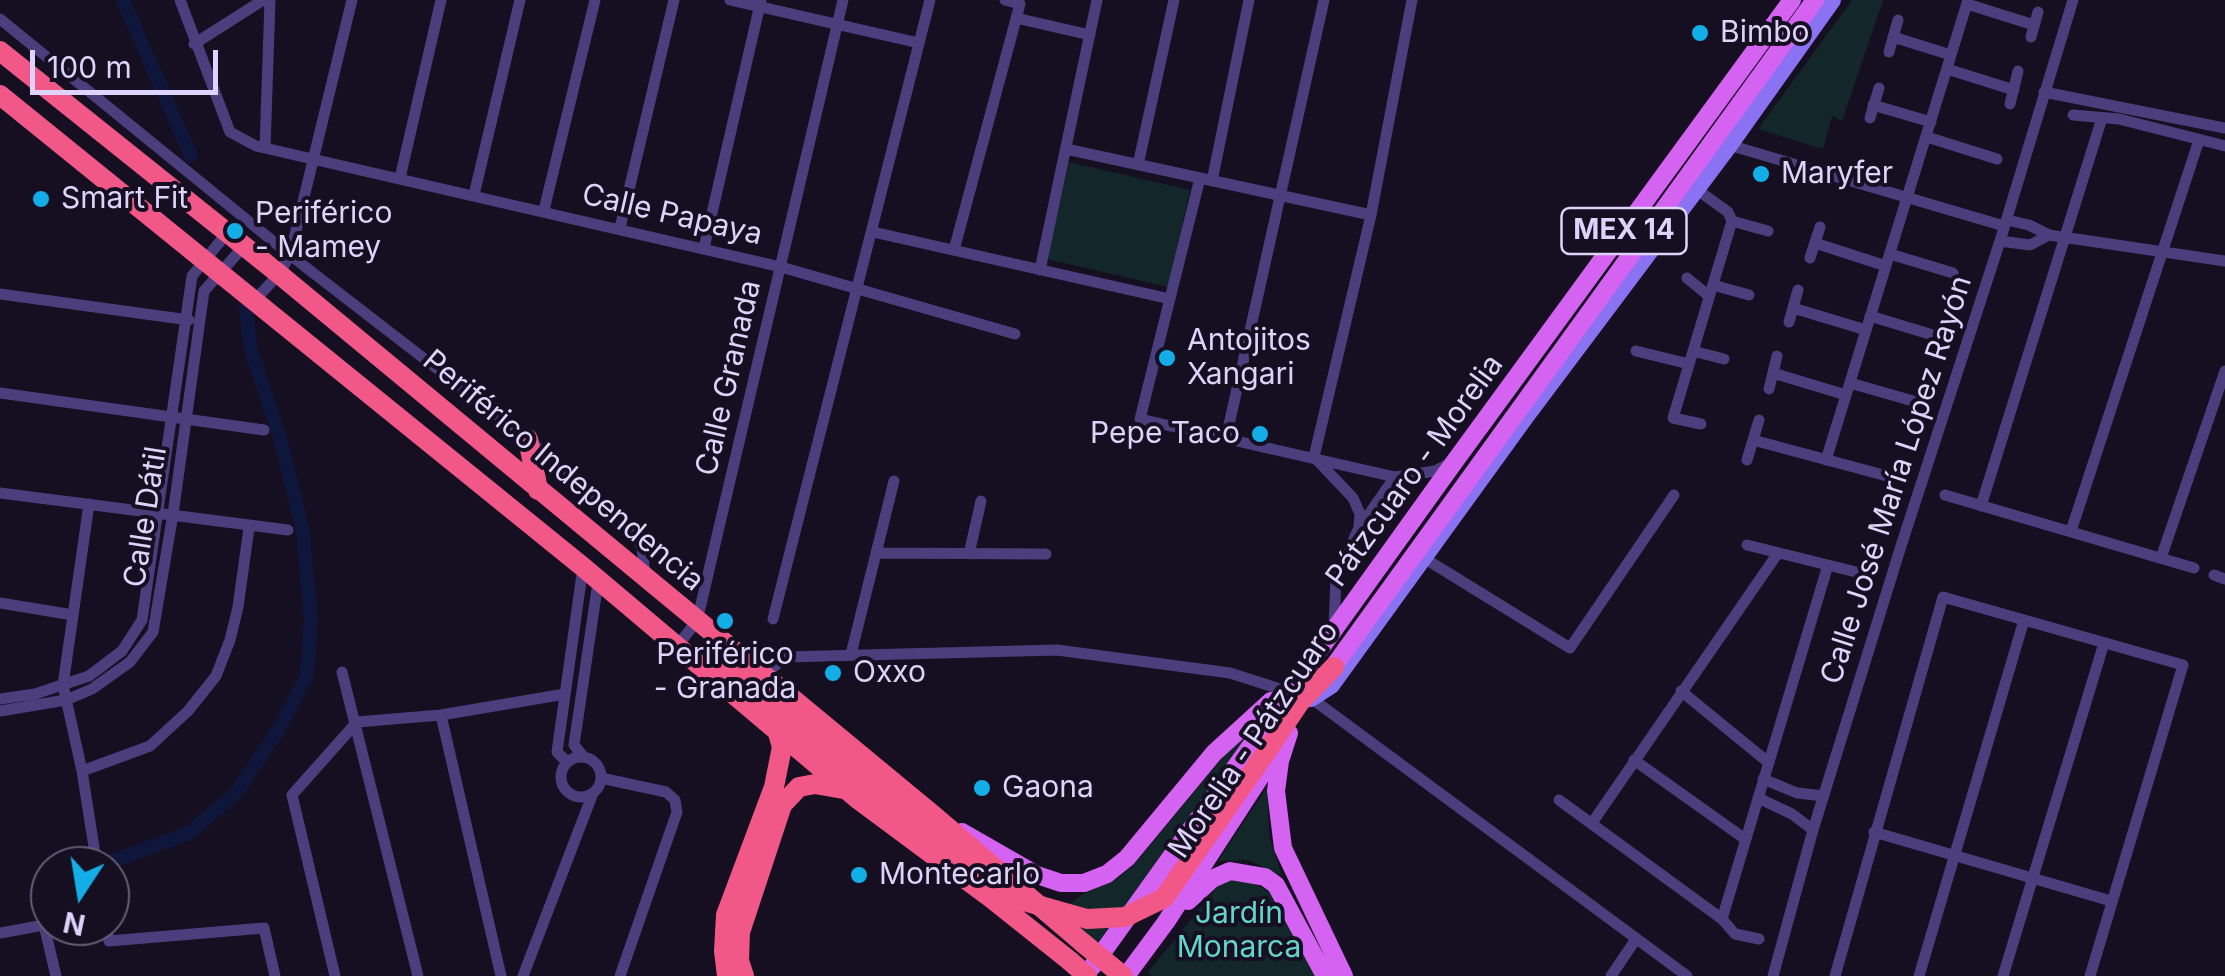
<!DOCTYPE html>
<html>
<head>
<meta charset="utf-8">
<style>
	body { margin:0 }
	#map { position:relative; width:2225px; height:976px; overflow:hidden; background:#150f21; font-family:Inter,sans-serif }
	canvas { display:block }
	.north { position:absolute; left:30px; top:846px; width:100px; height:100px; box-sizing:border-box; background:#150f21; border:2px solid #655d78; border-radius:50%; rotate:192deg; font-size:28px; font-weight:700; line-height:40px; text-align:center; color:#ded3fb }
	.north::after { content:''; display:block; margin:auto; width:35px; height:45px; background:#13aee7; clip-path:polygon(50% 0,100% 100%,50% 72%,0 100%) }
	.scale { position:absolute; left:30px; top:50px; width:188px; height:45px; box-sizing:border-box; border:5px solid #ded3fb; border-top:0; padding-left:12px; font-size:30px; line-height:35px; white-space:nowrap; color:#ded3fb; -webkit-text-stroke:8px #150f21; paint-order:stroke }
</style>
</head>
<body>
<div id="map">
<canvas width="2225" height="976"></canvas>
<div class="north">N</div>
<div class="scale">100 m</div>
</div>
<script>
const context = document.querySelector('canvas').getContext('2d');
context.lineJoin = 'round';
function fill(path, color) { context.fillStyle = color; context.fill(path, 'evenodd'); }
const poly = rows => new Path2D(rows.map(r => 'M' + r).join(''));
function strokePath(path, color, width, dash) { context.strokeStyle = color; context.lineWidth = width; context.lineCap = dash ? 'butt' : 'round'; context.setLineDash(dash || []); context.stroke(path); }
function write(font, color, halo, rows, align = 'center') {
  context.font = font + ' Inter,sans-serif'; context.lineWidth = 8; context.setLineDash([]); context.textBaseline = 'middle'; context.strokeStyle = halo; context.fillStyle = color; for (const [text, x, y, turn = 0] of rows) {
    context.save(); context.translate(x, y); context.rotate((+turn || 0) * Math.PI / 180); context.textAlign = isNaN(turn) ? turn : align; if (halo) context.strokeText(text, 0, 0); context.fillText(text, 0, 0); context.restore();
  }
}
const green = poly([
	[1852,0,1883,0,1842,121,1832,116,1823,149,1758,129],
	[1069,162,1190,190,1168,287,1047,259],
	[1253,733,1098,942,1068,919,1068,905,1083,894,1117,879,1133,866,1236,742],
	[1267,787,1269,835,1282,876,1248,860,1218,861],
	[1231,879,1248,881,1270,892,1317,976,1150,976,1148,972,1218,886]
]);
const canal = poly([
	[123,0,191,156],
	[113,861,189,833,237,792,280,727,307,675,311,619,303,532,282,444,251,350,246,309]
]);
const street = poly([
	[180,0,230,132,256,146,781,267,1015,334],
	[730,0,919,43],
	[1967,4,2034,25],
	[1016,18,1090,35],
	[0,19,290,255,528,439,636,538,642,548,645,574],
	[1893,37,1951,55],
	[2031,37,2038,12],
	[194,44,263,0],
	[1889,52,1898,20],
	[1947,69,2014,90],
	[2044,92,2225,128],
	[2010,104,2018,71],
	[1873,105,1931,122],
	[2073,115,2119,119,2225,146],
	[1870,118,1879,88],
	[1927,137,1997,159],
	[1729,145,2004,226],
	[265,148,270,0],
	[1066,149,1371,215],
	[1138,165,1174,0],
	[400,178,441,0],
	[1200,178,1140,419,1395,477,1435,471,1451,463],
	[1212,181,1249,0],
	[1696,189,1728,212,1732,221,1673,418,1701,424],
	[474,195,520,0],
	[544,210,595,0],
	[2007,220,2029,225,2049,235,2225,261],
	[1732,221,1768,231],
	[620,228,674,0],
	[873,232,1170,299],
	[2000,241,2030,245,2049,235],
	[1815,243,1886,266],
	[704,248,761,0],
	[954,250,1020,4,1005,0],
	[1890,254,1953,273],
	[1810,258,1820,227],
	[1040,270,1097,0],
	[1687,278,1709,296],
	[1713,285,1749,295],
	[0,294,189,320],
	[254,301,279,274,290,255,352,0],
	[1793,308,1866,330],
	[1870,316,1936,336],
	[1789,322,1798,290],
	[1636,351,1689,364],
	[1693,351,1724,359],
	[1773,373,1846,395],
	[1850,383,1913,401],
	[1769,389,1777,356],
	[0,393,264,430],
	[1226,438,1324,0],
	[1753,440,1887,476],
	[1314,457,1371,215,1412,0],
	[1317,460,1353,498,1360,514,1359,526],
	[1747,460,1759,420],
	[1826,460,1968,0],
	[0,493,288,530],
	[1945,495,2194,568],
	[89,504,63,685,82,771,97,866],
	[1981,506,2102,118],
	[2071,531,2199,140],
	[1747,545,1860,573],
	[876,553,1046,554],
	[969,554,981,501],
	[1419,555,1570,648,1674,495],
	[2161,558,2225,371],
	[2214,575,2225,579],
	[0,603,73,615],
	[773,619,930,0],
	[1334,627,1336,577,1358,530,1395,477],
	[678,645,697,621,843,0],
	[851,654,894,481],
	[342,672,418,976],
	[762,676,786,657,1057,650,1230,673,1283,690],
	[1681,691,1769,763],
	[1311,698,1687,976],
	[0,699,35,694,89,676,122,651,142,620,192,276,227,233],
	[0,711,66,700,92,689,130,662,153,632,173,514,204,291,244,246],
	[441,715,501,976],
	[583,756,574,745,598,582],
	'561 777a20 20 0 1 1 40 0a20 20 0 1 1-40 0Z',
	[1634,760,1745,839],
	[567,762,557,752,583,567],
	[82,771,150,746,188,711,216,676,230,640,238,607,249,528],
	[601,778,666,792,675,800,677,812,620,976],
	[1763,779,1797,793,1824,796],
	[1758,798,1792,814,1813,830],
	[1559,800,1722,919,1735,934,1759,939],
	[1592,823,1778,553],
	[1874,832,2111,901],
	[1722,919,1828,565],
	[106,926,109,941,264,928,275,976],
	[0,933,44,925,56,976],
	[335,976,292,795,357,722,441,715,565,694],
	[523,976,593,793],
	[1611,976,1636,939],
	[1773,976,1813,830,1901,546,2000,241,2073,0],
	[1835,976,1943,597,2183,665,2090,976],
	[1919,976,2024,620],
	[2003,976,2104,643]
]);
const secondary = poly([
	[1311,698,1331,685,1525,417,1729,145,1832,0]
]);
const primary = poly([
	[1326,677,1815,0],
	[1289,733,1280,761,1276,791,1283,848,1344,976],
	[962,832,1037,875,1061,883,1084,883,1107,874,1127,858,1214,753,1271,701],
	[1188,901,1212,879,1230,871,1265,877,1276,885,1325,976],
	[1092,967,1455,461,1792,0],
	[1126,976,1166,922,1268,765]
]);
const highway = poly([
	[0,51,279,274,933,815,1083,943],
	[0,95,583,567,859,800,991,898,1070,961],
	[528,439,538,490],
	[711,662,753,689,919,827],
	[1271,745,1300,702,1334,667],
	[727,976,724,951,726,915,774,787,782,747,778,733],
	[744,976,739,961,740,932,782,805,799,787,815,784,843,789]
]);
const highwayBridge = poly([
	[923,831,983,878,1027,902,1087,919,1125,917,1164,898,1271,745],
	[1083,943,1123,976],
	[1070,961,1087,976]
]);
const markers = [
	[1700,33,10,"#13aee7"],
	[1761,174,10,"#13aee7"],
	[41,199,10,"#13aee7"],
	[235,231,10,"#13aee7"],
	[1167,358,10,"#13aee7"],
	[1260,434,10,"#13aee7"],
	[725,621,10,"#13aee7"],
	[833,673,10,"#13aee7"],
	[982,788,10,"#13aee7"],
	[859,875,10,"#13aee7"]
];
const shields = [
	[1624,231,125]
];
const shieldNames = [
	["MEX 14",1624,231]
];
const poiNames = [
	["Bimbo",1720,33],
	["Maryfer",1781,174],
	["Smart Fit",61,199],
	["Periférico",255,214],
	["- Mamey",255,248],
	["Antojitos",1187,341],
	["Xangari",1187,375],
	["Pepe Taco",1240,434,"right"],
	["Periférico",725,655,"center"],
	["- Granada",725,689,"center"],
	["Oxxo",853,673],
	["Gaona",1002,788],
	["Montecarlo",879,875]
];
const streetNames = [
	["Calle Papaya",672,215,13],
	["Calle Granada",729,378,-77],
	["Periférico Independencia",563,471,40],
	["Pátzcuaro - Morelia",1415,471,-54],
	["Calle José María López Rayón",1897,480,-72],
	["Calle Dátil",146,517,-81],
	["Morelia - Pátzcuaro",1254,740,-56]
];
const parkNames = [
	["Jardín",1239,914],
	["Monarca",1239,948]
];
fill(green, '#13272a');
strokePath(canal, '#0e173b', 14);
strokePath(street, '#4b3e7c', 11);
strokePath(secondary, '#8b72f3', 18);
strokePath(primary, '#d563f2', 18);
strokePath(highway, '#f15888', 20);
strokePath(highwayBridge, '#f15888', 20);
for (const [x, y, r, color] of markers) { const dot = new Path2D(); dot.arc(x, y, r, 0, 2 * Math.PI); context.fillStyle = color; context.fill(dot); strokePath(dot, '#150f21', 4); }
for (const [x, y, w] of shields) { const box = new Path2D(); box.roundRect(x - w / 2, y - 23, w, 46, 8); context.fillStyle = '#150f21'; context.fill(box); strokePath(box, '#ded3fb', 2.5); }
write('bold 28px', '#ded3fb', null, shieldNames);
write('30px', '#ded3fb', '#150f21', poiNames, 'left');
write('30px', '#ded3fb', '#150f21', streetNames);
write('30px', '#65d5cc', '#150f21', parkNames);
</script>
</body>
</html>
